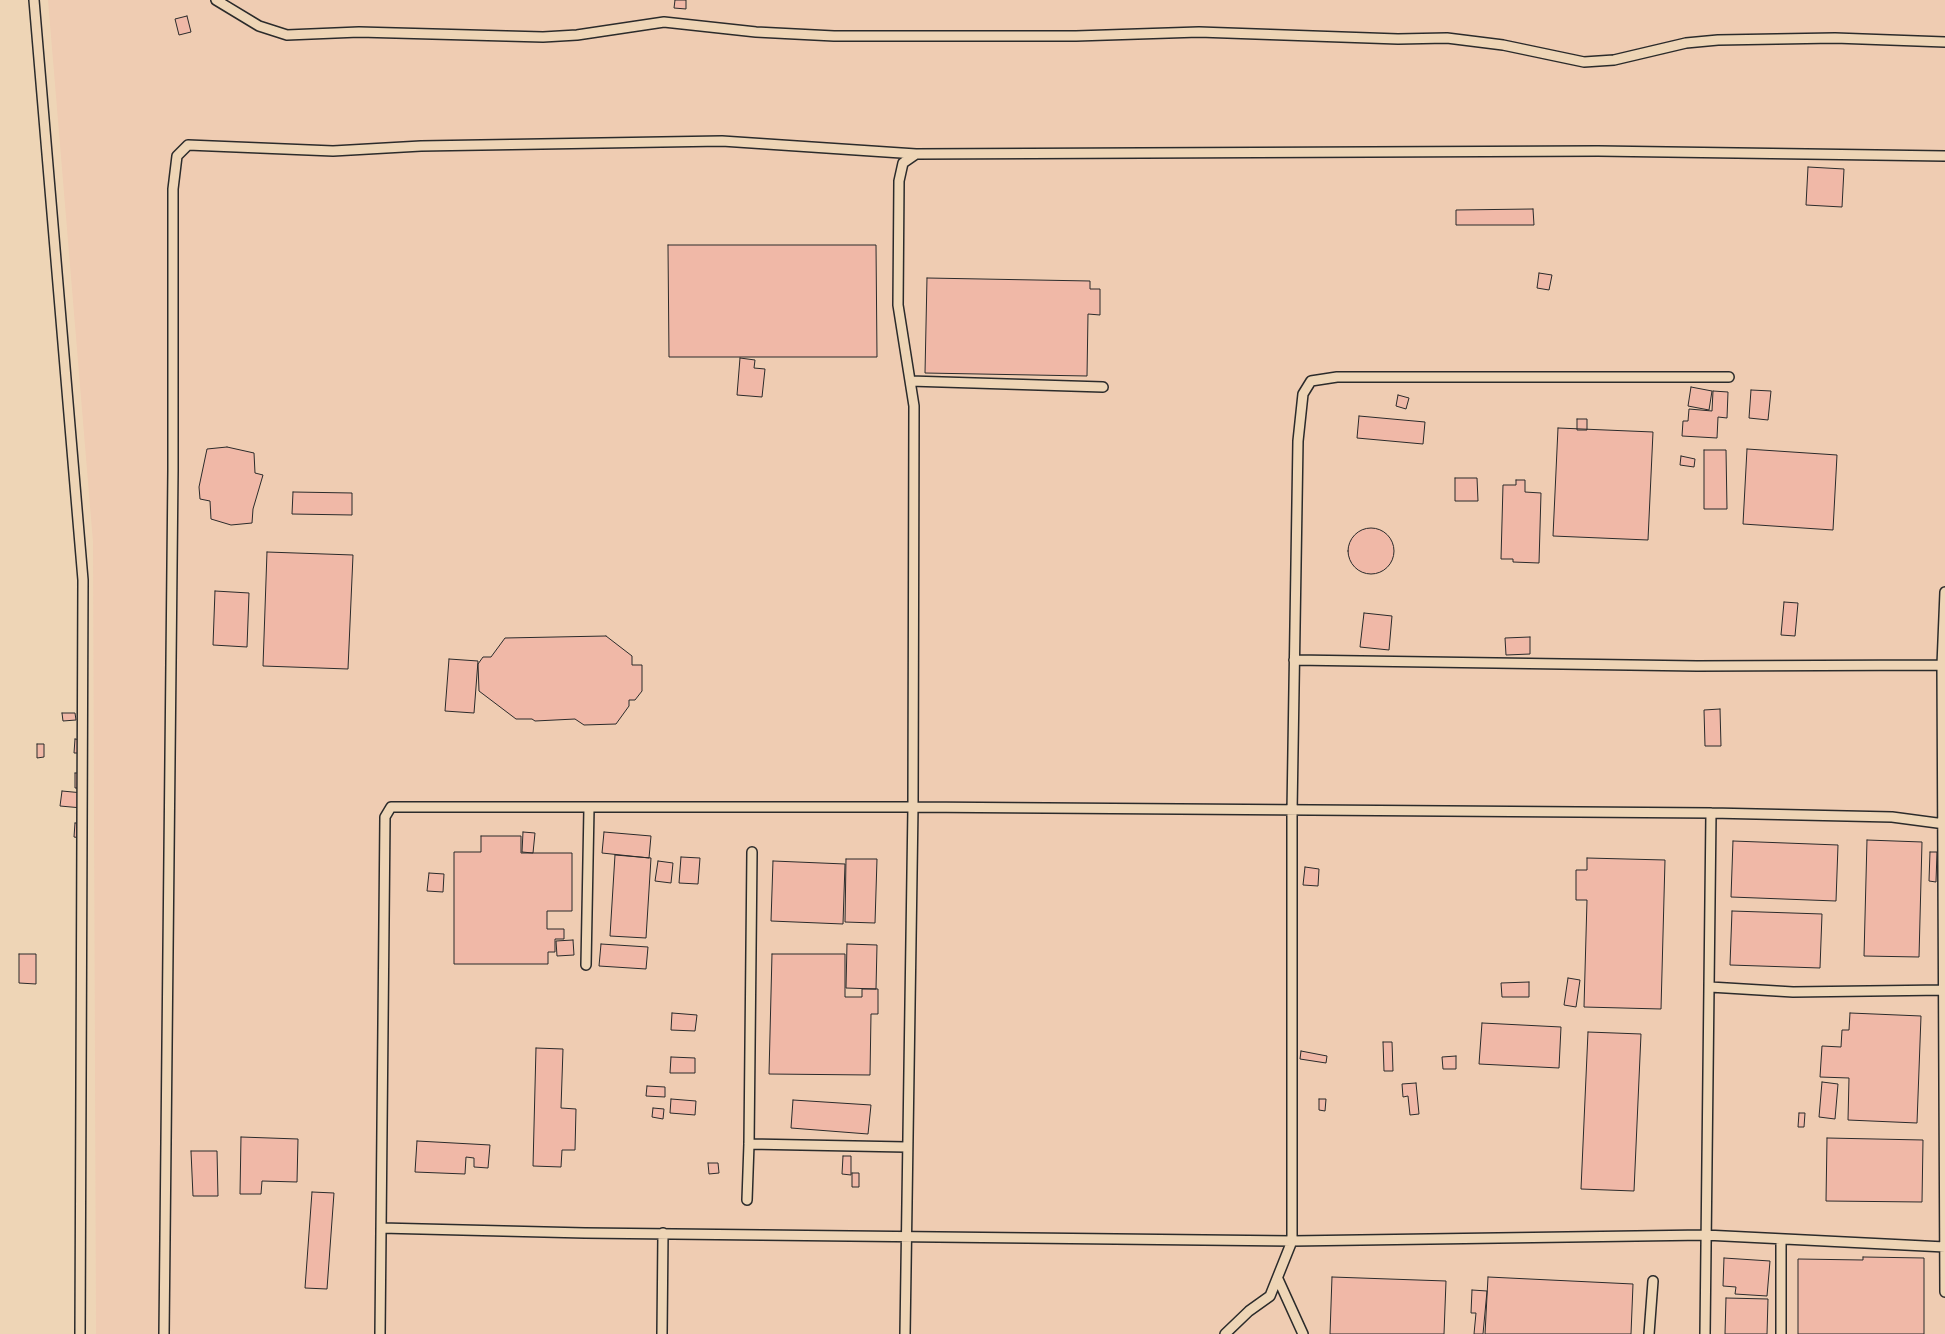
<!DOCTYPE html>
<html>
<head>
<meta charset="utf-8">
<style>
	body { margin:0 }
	canvas { display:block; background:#eed5b6 }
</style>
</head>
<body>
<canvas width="1945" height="1334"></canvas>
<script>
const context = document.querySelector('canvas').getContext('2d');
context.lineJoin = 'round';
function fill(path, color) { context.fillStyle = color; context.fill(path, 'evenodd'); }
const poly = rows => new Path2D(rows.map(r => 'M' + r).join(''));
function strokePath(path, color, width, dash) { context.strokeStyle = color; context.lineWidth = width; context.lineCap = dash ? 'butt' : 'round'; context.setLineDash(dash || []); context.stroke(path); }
const built = poly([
	[48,0,1945,0,1945,1334,96,1334,93,542]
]);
const building = poly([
	[675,0,686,0,686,9,674,8,675,0],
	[187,16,191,32,179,35,175,19,187,16],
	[1808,167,1844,169,1842,207,1806,205,1808,167],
	[1533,209,1534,225,1456,225,1456,210,1533,209],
	[668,245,876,245,877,357,669,357,668,245],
	[1539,273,1552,275,1549,290,1537,288,1539,273],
	[927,278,1090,281,1090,289,1100,289,1100,315,1088,314,1087,376,925,373,927,278],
	[740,358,755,360,754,368,765,369,762,397,737,395,740,358],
	[1691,387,1712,391,1709,410,1688,406,1691,387],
	[1751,390,1771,391,1768,420,1749,418,1751,390],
	[1713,391,1728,392,1727,418,1718,417,1717,438,1682,436,1683,421,1688,421,1689,409,1712,411,1713,391],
	[1398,395,1409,398,1406,409,1396,406,1398,395],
	[1359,416,1425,422,1423,444,1357,438,1359,416],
	[1577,419,1587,419,1587,430,1577,430,1577,419],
	[1558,428,1653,432,1648,540,1553,536,1558,428],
	[227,447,254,453,255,473,263,475,253,509,252,523,231,525,211,519,210,501,200,499,199,487,207,449,227,447],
	[1747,449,1837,455,1833,530,1743,524,1747,449],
	[1704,450,1726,450,1727,509,1704,509,1704,450],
	[1681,456,1695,459,1694,467,1680,465,1681,456],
	[1455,478,1477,478,1478,501,1455,501,1455,478],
	[1516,480,1525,480,1525,492,1541,493,1539,563,1513,562,1513,559,1501,559,1503,485,1516,485,1516,480],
	[293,492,352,493,352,515,292,514,293,492],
	'1348 551a23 23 0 1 1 46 0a23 23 0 1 1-46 0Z',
	[267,552,353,555,348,669,263,666,267,552],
	[215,591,249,593,247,647,213,645,215,591],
	[1784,602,1798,603,1795,636,1781,635,1784,602],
	[1364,613,1392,616,1389,650,1360,647,1364,613],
	[606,636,632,656,632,665,642,665,642,691,635,700,629,700,629,706,616,724,584,725,575,719,535,721,532,719,516,719,479,691,478,664,483,657,491,657,505,638,606,636],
	[1530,637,1530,654,1506,655,1505,638,1530,637],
	[449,659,478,661,474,713,445,711,449,659],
	[1720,709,1721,746,1705,746,1704,710,1720,709],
	[62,713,75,713,76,720,63,721,62,713],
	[75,739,82,740,81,753,74,753,75,739],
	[37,744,44,744,44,757,37,758,37,744],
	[75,773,82,773,82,788,75,788,75,773],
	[62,791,83,793,82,808,60,806,62,791],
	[75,823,82,823,81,838,74,837,75,823],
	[523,832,535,833,533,853,522,852,523,832],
	[604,832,651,836,649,858,602,853,604,832],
	[481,836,521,836,521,853,572,853,572,911,547,911,547,929,564,929,564,939,555,939,555,952,548,952,548,964,454,964,454,852,481,852,481,836],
	[1867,840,1922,842,1919,957,1864,956,1867,840],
	[1733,841,1838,845,1836,901,1731,897,1733,841],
	[1930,852,1937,852,1936,882,1929,881,1930,852],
	[615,855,651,858,646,938,610,936,615,855],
	[681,857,700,858,698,884,679,883,681,857],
	[1587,858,1665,860,1661,1009,1584,1007,1587,900,1576,900,1576,870,1587,870,1587,858],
	[846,859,877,859,875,923,845,922,846,859],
	[658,861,673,863,671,883,655,881,658,861],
	[773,861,845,864,843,924,771,921,773,861],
	[1305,867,1319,869,1318,886,1303,885,1305,867],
	[429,873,444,874,443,892,427,891,429,873],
	[1732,911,1822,914,1820,968,1730,965,1732,911],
	[573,940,574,955,557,956,556,941,573,940],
	[601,944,648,947,646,969,599,966,601,944],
	[847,944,877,945,876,989,846,988,847,944],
	[19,954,36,954,36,984,19,983,19,954],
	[772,954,845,954,845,997,862,997,862,989,878,989,878,1014,871,1014,870,1075,769,1074,772,954],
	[1568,978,1580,980,1576,1007,1564,1005,1568,978],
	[1529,982,1529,997,1502,997,1501,983,1529,982],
	[672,1013,697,1015,695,1031,671,1030,672,1013],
	[1850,1013,1921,1016,1917,1123,1848,1120,1849,1078,1820,1077,1822,1046,1841,1047,1842,1030,1849,1030,1850,1013],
	[1482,1023,1561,1027,1559,1068,1479,1064,1482,1023],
	[1588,1032,1641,1034,1634,1191,1581,1189,1588,1032],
	[1383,1042,1392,1042,1393,1071,1384,1071,1383,1042],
	[536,1048,563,1049,561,1108,576,1109,575,1150,562,1150,561,1167,533,1166,536,1048],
	[1301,1051,1327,1056,1326,1063,1300,1059,1301,1051],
	[1456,1056,1456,1069,1443,1069,1442,1057,1456,1056],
	[671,1057,695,1058,695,1073,670,1073,671,1057],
	[1822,1082,1838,1084,1835,1119,1819,1117,1822,1082],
	[1416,1083,1419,1114,1410,1115,1408,1096,1403,1097,1402,1084,1416,1083],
	[647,1086,665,1087,665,1097,646,1096,647,1086],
	[671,1099,696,1101,695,1115,670,1113,671,1099],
	[1319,1099,1326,1099,1325,1111,1319,1110,1319,1099],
	[793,1100,871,1105,868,1134,791,1128,793,1100],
	[653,1108,664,1109,663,1119,652,1117,653,1108],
	[1799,1113,1805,1113,1804,1127,1798,1127,1799,1113],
	[241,1137,298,1139,297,1182,262,1181,261,1194,240,1194,241,1137],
	[1827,1138,1923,1140,1922,1202,1826,1201,1827,1138],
	[417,1141,490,1145,488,1168,474,1167,474,1158,466,1157,465,1174,415,1172,417,1141],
	[191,1151,217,1151,218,1196,193,1196,191,1151],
	[843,1156,851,1156,851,1175,842,1174,843,1156],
	[708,1163,718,1163,719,1173,709,1174,708,1163],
	[852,1173,859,1173,859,1187,852,1187,852,1173],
	[312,1192,334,1193,327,1289,305,1288,312,1192],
	[1863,1257,1924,1258,1924,1334,1798,1334,1798,1259,1863,1260,1863,1257],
	[1724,1258,1770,1261,1767,1296,1735,1294,1736,1287,1723,1286,1724,1258],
	[1332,1277,1446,1281,1444,1334,1330,1334,1332,1277],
	[1488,1277,1633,1284,1631,1334,1485,1334,1488,1277],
	[1472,1290,1487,1291,1483,1334,1474,1334,1476,1313,1471,1313,1472,1290],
	[1726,1298,1768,1299,1767,1334,1725,1334,1726,1298]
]);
const service = poly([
	[34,0,83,580,80,1334],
	[216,0,259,26,287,35,359,32,543,37,577,35,664,22,756,32,834,36,1076,36,1199,32,1398,39,1447,38,1503,45,1584,62,1614,60,1686,43,1718,40,1835,38,1945,42],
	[910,381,1103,387],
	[1945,592,1942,665,1945,1292],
	[1294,660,1697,666,1942,665],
	[586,965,589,808],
	[1710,987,1793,992,1945,990],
	[749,1144,906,1147],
	[747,1200,749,1144,752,852],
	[381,1228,585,1233,1292,1241,1705,1235,1945,1247],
	[1278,1279,1303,1334],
	[164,1334,173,470,173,189,177,156,188,145,333,151,421,146,722,141,916,154,1598,151,1945,156],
	[380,1334,385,817,391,807,913,807,1711,813,1892,817,1945,824],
	[662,1334,663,1233],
	[905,1334,913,807,914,406,898,305,899,181,903,163,916,154],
	[1225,1334,1249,1311,1270,1296,1292,1241,1292,811,1298,441,1303,394,1311,381,1337,377,1729,377],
	[1649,1334,1653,1281],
	[1705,1334,1711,813],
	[1781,1334,1781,1239]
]);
fill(built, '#efccb2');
fill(building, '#f0b8a7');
strokePath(building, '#2b2b2b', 1);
strokePath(service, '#2b2b2b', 12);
strokePath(service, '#eed5b6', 9);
</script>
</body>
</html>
